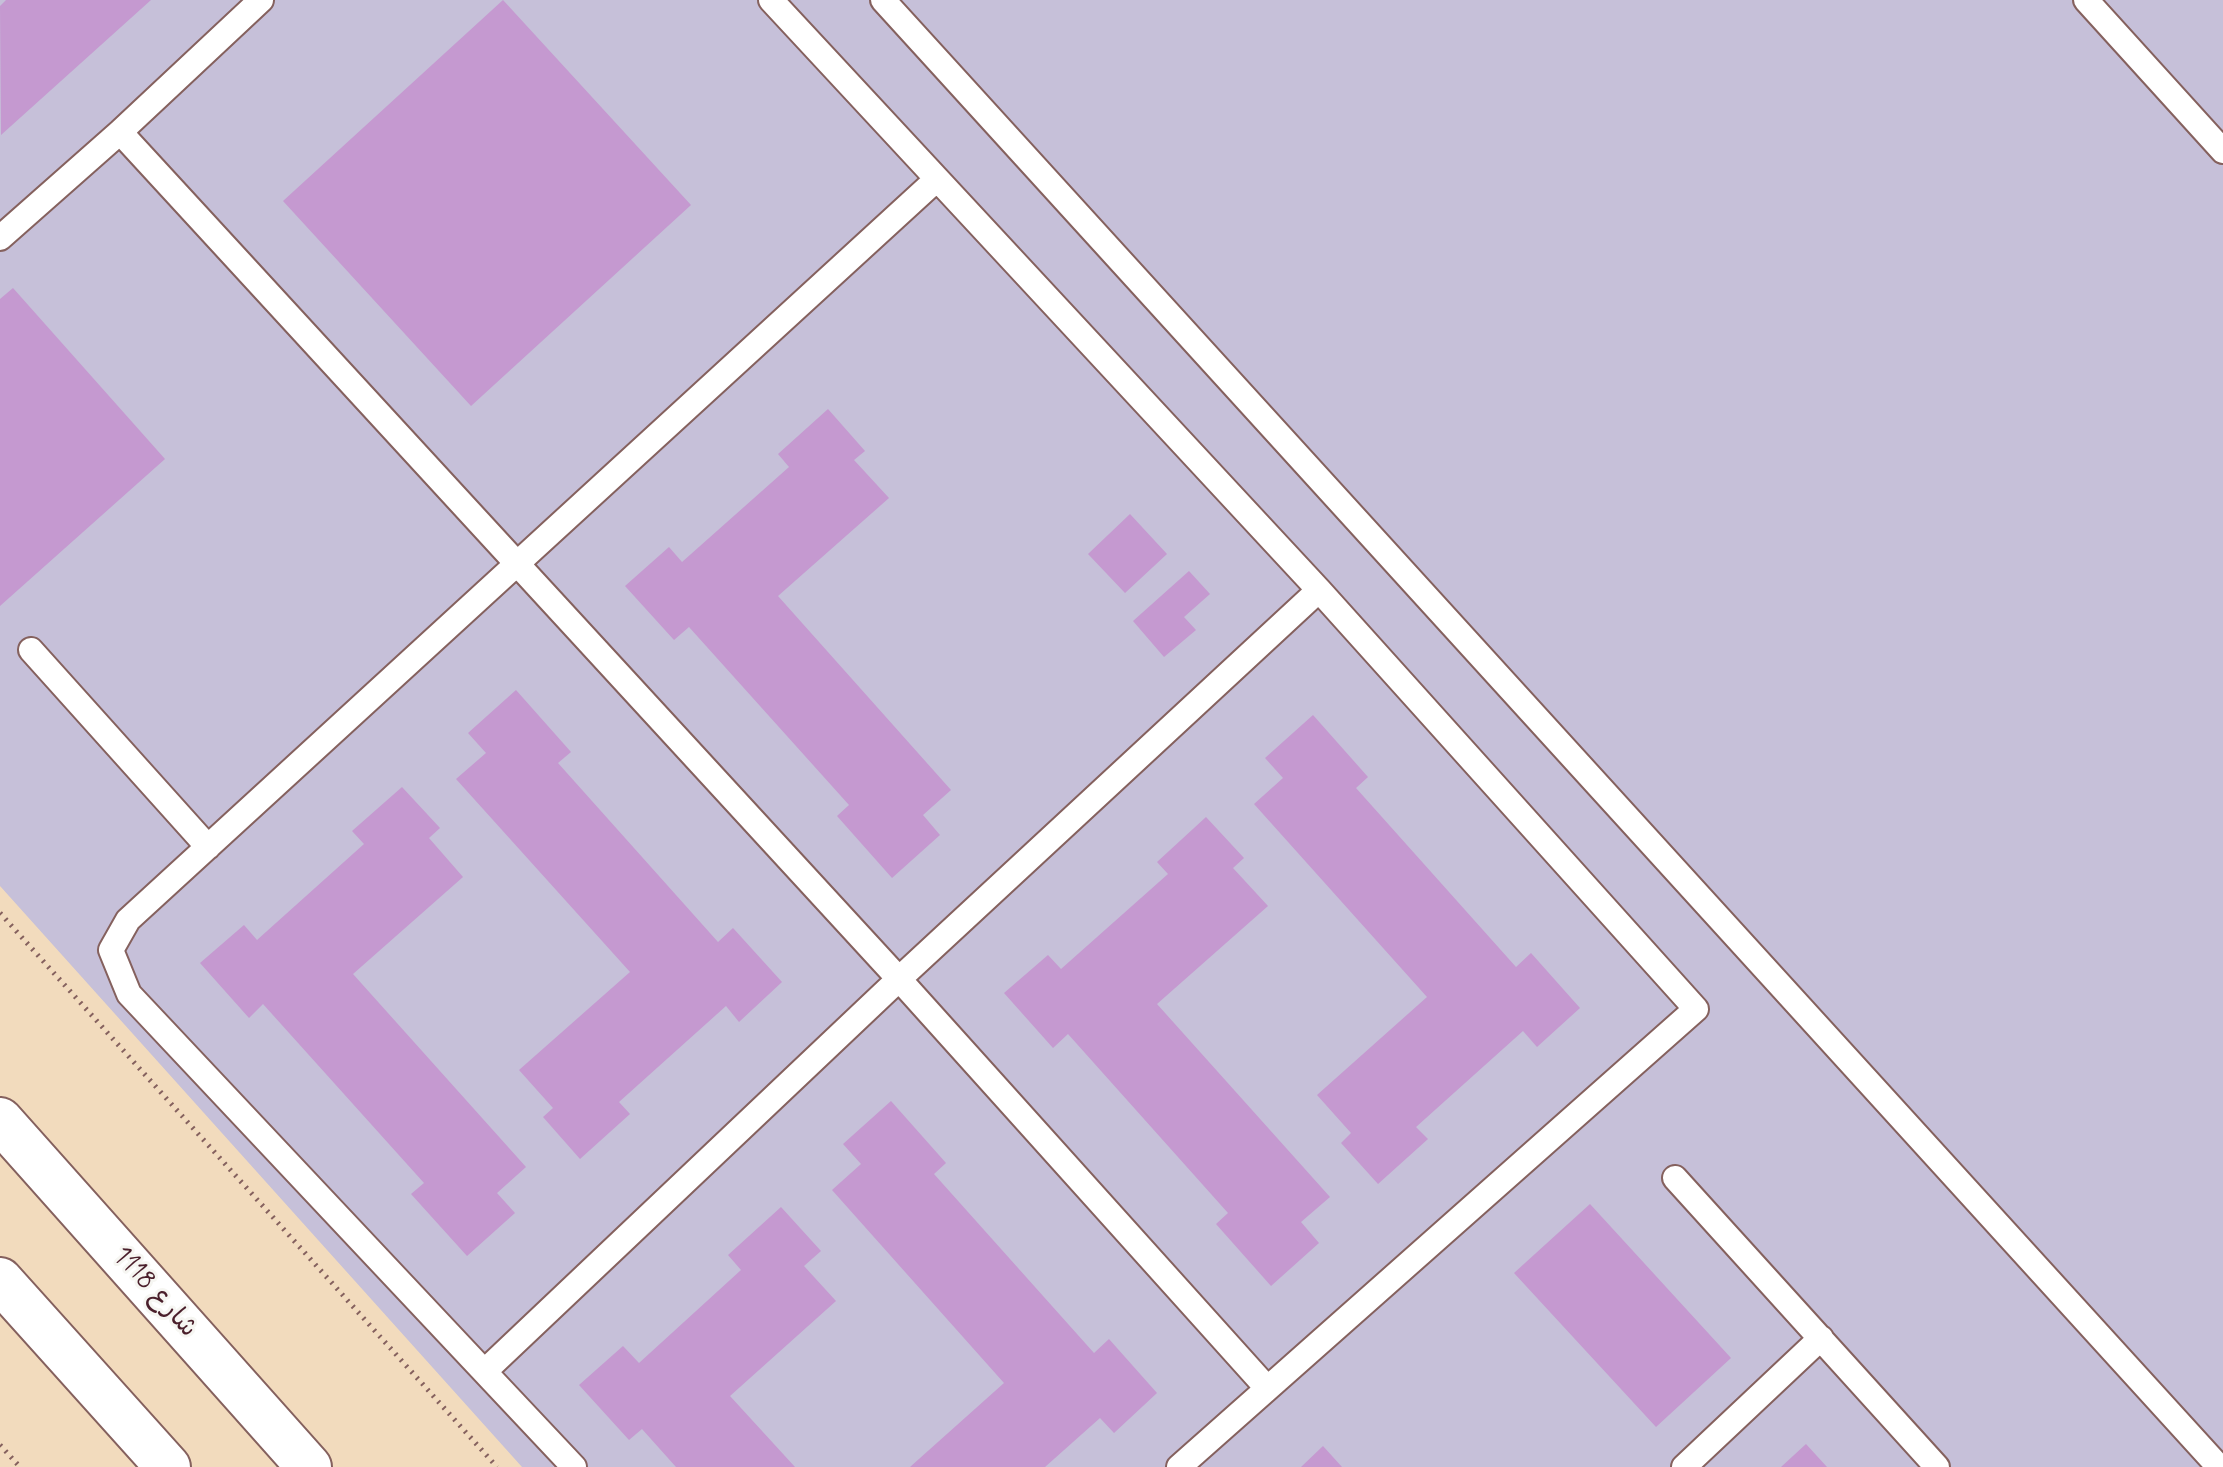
<!DOCTYPE html>
<html>
<head>
<meta charset="utf-8">
<style>
	body { margin:0 }
	canvas { display:block; background:#f2dbbd }
</style>
</head>
<body>
<canvas width="2223" height="1467"></canvas>
<script>
const context = document.querySelector('canvas').getContext('2d');
context.lineJoin = 'round';
function fill(path, color) { context.fillStyle = color; context.fill(path, 'evenodd'); }
const poly = rows => new Path2D(rows.map(r => 'M' + r).join(''));
function strokePath(path, color, width, dash) { context.strokeStyle = color; context.lineWidth = width; context.lineCap = dash ? 'butt' : 'round'; context.setLineDash(dash || []); context.stroke(path); }
function write(font, color, halo, rows, align = 'center') {
  context.font = font + ' Mynerve,"Playpen Sans Arabic",sans-serif'; context.lineWidth = 6; context.setLineDash([]); context.textBaseline = 'middle'; context.strokeStyle = halo; context.fillStyle = color; for (const [text, x, y, turn = 0] of rows) {
    context.save(); context.translate(x, y); context.rotate((+turn || 0) * Math.PI / 180); context.textAlign = isNaN(turn) ? turn : align; if (halo) context.strokeText(text, 0, 0); context.fillText(text, 0, 0); context.restore();
  }
}
const industrial = poly([
	[0,0,2223,0,2223,1467,522,1467,0,886]
]);
const building = poly([
	[6,0,151,0,1,135,0,6],
	[503,0,691,205,471,406,283,201],
	[13,288,165,459,0,606,0,299],
	[828,409,865,451,854,460,889,498,778,596,951,790,923,815,940,835,892,878,837,816,849,805,689,627,674,640,625,586,669,547,682,562,789,467,778,454],
	[1130,514,1167,554,1125,593,1088,554],
	[1189,571,1210,594,1184,617,1196,630,1164,657,1133,621],
	[516,690,571,752,558,763,718,942,733,928,782,982,739,1022,726,1006,619,1102,630,1114,580,1159,543,1117,553,1108,519,1070,630,972,456,779,486,753,468,733],
	[1313,715,1368,777,1356,788,1516,967,1531,953,1580,1008,1537,1047,1523,1031,1416,1127,1428,1139,1378,1184,1341,1143,1351,1133,1317,1095,1427,997,1254,804,1283,778,1265,758],
	[402,787,440,828,429,838,463,877,353,974,526,1167,497,1193,515,1213,467,1256,411,1194,424,1183,263,1004,249,1018,200,963,244,925,257,940,364,844,352,831],
	[1206,817,1244,858,1233,868,1268,906,1157,1004,1330,1197,1301,1222,1319,1243,1271,1286,1216,1224,1228,1213,1068,1034,1053,1048,1004,993,1048,955,1061,969,1168,874,1157,862],
	[891,1101,946,1163,934,1174,1094,1353,1109,1339,1157,1393,1114,1433,1100,1418,1045,1467,910,1467,1004,1383,832,1190,861,1164,843,1144],
	[1590,1204,1731,1358,1656,1427,1514,1273],
	[781,1207,821,1251,804,1266,836,1301,730,1396,795,1467,676,1467,642,1429,629,1440,579,1385,623,1346,639,1363,741,1270,728,1255],
	[1806,1444,1827,1467,1781,1467],
	[1323,1446,1342,1467,1301,1467]
]);
const path = poly([
	[0,913,497,1467],
	[0,1445,20,1467]
]);
const service = poly([
	[771,0,1319,590,1696,1009,1179,1467],
	[883,0,2219,1467],
	[2086,0,2223,151],
	[120,132,899,979,1267,1388],
	[0,238,120,132,261,0],
	[31,650,208,847],
	[1675,1178,1937,1467],
	[485,1371,899,979,1319,590],
	[574,1467,129,994,111,950,128,920,937,179],
	[1684,1467,1821,1338]
]);
const minor = poly([
	[0,1120,309,1467],
	[0,1280,168,1467]
]);
const streetNames = [
	["شارع 1118",154,1293,48]
];
fill(industrial, '#c6c0d9');
fill(building, '#c599d0');
strokePath(service, '#85615e', 28);
strokePath(minor, '#85615e', 48);
strokePath(path, '#85615e', 5, [2, 6]);
strokePath(service, '#fff', 24);
strokePath(minor, '#fff', 44);
write('26px', '#4a1f2b', '#f6f6f2', streetNames);
</script>
</body>
</html>
